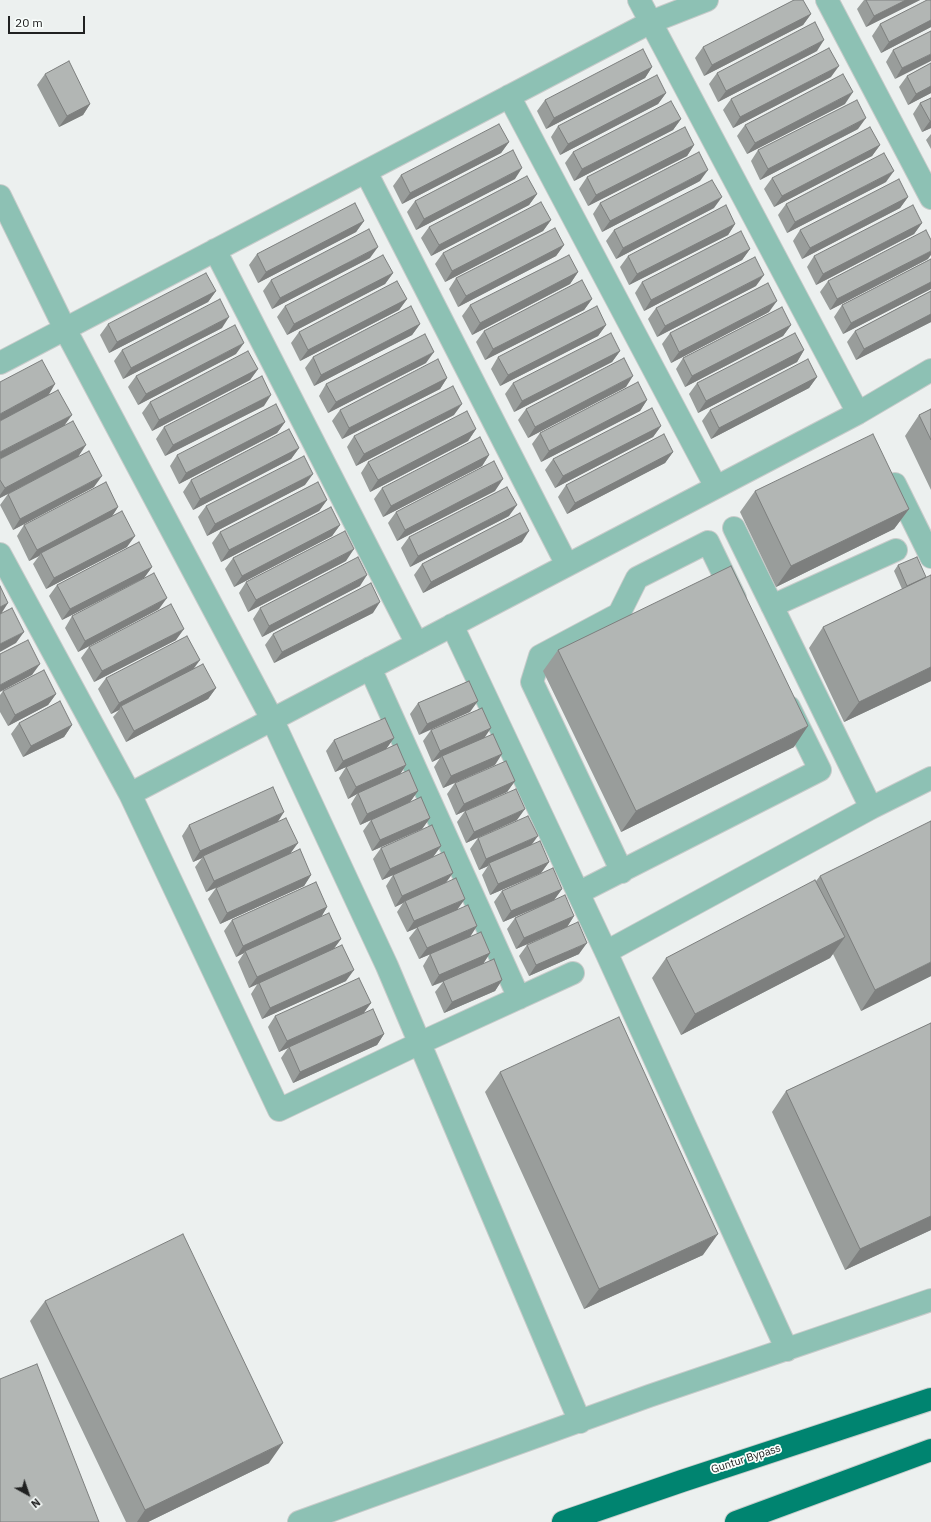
<!DOCTYPE html>
<html>
<head>
<meta charset="utf-8">
<style>
	body { margin:0 }
	#map { position:relative; width:931px; height:1522px; overflow:hidden; background:#ecf0ef; font-family:"IBM Plex Sans",sans-serif }
	canvas { display:block }
	.north { position:absolute; left:8px; top:1474px; width:40px; height:40px; -webkit-text-stroke:3px #f9fefc; paint-order:stroke; rotate:140deg; font-size:11px; font-weight:700; line-height:16px; text-align:center; color:#202121 }
	.north::after { content:''; display:block; margin:auto; width:14px; height:18px; background:#202121; clip-path:polygon(50% 0,100% 100%,50% 72%,0 100%) }
	.scale { position:absolute; left:8px; top:16px; width:77px; height:18px; box-sizing:border-box; border:2px solid #202121; border-top:0; padding-left:5px; font-size:12px; line-height:14px; white-space:nowrap; color:#202121; -webkit-text-stroke:3px #f9fefc; paint-order:stroke }
</style>
</head>
<body>
<div id="map">
<canvas width="931" height="1522"></canvas>
<div class="north">N</div>
<div class="scale">20 m</div>
</div>
<script>
const context = document.querySelector('canvas').getContext('2d');
context.lineJoin = 'round';
const poly = rows => new Path2D(rows.map(r => 'M' + r).join(''));
function strokePath(path, color, width, dash) { context.strokeStyle = color; context.lineWidth = width; context.lineCap = dash ? 'butt' : 'round'; context.setLineDash(dash || []); context.stroke(path); }
function fill(path, color) { context.fillStyle = color; context.fill(path, 'evenodd'); }
function write(font, color, halo, rows, align = 'center') {
  context.font = font + ' "IBM Plex Sans",sans-serif'; context.lineWidth = 3.5; context.setLineDash([]); context.textBaseline = 'middle'; context.strokeStyle = halo; context.fillStyle = color; for (const [text, x, y, turn = 0] of rows) {
    context.save(); context.translate(x, y); context.rotate((+turn || 0) * Math.PI / 180); context.textAlign = isNaN(turn) ? turn : align; if (halo) context.strokeText(text, 0, 0); context.fillText(text, 0, 0); context.restore();
  }
}
const minor = poly([
	[639,0,858,413],
	[827,0,931,198],
	[509,96,716,487],
	[366,172,567,565],
	[0,196,65,329,272,719,387,966,580,1422],
	[215,250,417,644],
	[0,363,651,22,707,0],
	[895,484,931,557],
	[734,528,871,808],
	[0,554,130,794,279,1110,420,1043,573,973],
	[772,606,896,550],
	[452,625,606,952,787,1350],
	[370,668,519,998],
	[130,794,858,413,931,370],
	[622,872,532,682,540,656,619,614,637,578,708,542,735,598],
	[578,893,820,770,789,707],
	[606,952,871,808,931,778],
	[299,1522,649,1396,931,1300]
]);
const highway = poly([
	[563,1522,682,1481,931,1399],
	[736,1522,931,1450]
]);
const wall = poly([
	[864,0,920,0,866,27,857,9],
	[931,0,931,27,881,53,872,36,880,24],
	[811,14,803,25,704,76,695,58,703,47],
	[931,31,895,79,886,62,893,50],
	[817,51,718,102,709,84,717,73],
	[931,63,931,93,908,105,899,87,907,76],
	[652,67,645,78,546,129,537,111,545,100],
	[45,74,90,104,83,115,59,127,37,85],
	[831,77,733,128,723,110,731,99],
	[666,93,658,104,560,155,551,137,558,126],
	[931,98,931,128,922,132,913,114,920,103],
	[845,104,747,154,737,136,745,125],
	[681,119,673,130,574,181,565,163,573,152],
	[858,129,760,180,751,161,758,150],
	[931,134,931,149,926,140],
	[509,142,501,153,402,204,393,186,401,175],
	[694,145,687,156,588,206,579,189,587,177],
	[880,145,872,156,774,207,764,189,772,178],
	[515,179,416,230,407,212,415,201],
	[700,181,602,232,593,214,600,203],
	[886,182,787,233,778,215,786,204],
	[537,194,529,205,431,256,421,238,429,227],
	[908,197,900,208,802,259,793,241,800,230],
	[714,208,616,259,606,241,614,230],
	[551,220,543,231,445,282,435,264,443,253],
	[364,221,356,232,258,283,249,265,257,254],
	[922,223,914,234,816,285,807,267,814,256],
	[735,224,728,235,629,285,620,267,628,256],
	[564,245,556,256,458,307,449,289,456,278],
	[750,249,742,260,644,311,635,293,642,282],
	[370,258,272,309,263,291,271,280],
	[928,259,830,310,820,292,828,281],
	[931,259,931,289,843,334,834,317,842,305],
	[578,272,570,284,472,335,462,316,470,305],
	[393,273,385,284,287,335,277,317,285,306],
	[756,286,657,337,648,319,656,308],
	[216,291,208,302,109,353,100,335,108,324],
	[931,291,931,322,856,360,847,342,855,331],
	[407,299,399,310,300,361,291,343,299,332],
	[592,299,584,310,485,360,476,342,484,331],
	[769,312,671,363,662,344,670,333],
	[420,324,412,335,314,386,305,368,313,357],
	[606,325,598,336,500,386,491,369,498,357],
	[791,325,783,336,685,387,676,369,683,358],
	[222,328,123,379,114,361,122,350],
	[804,350,797,362,698,413,689,394,697,383],
	[620,351,612,362,514,412,505,394,513,383],
	[236,354,138,405,128,387,136,376],
	[426,363,328,413,319,396,326,384],
	[258,369,250,380,152,431,142,413,150,402],
	[817,377,809,388,711,439,702,421,710,410],
	[447,378,440,389,342,439,332,421,340,410],
	[626,387,528,438,518,420,526,409],
	[647,400,640,411,541,462,532,444,540,433],
	[264,406,165,456,156,439,164,427],
	[931,409,931,490,905,436,919,415],
	[454,415,356,466,347,447,354,436],
	[285,422,277,433,179,484,170,466,177,455],
	[661,426,653,437,555,488,545,470,553,459],
	[476,429,468,441,370,492,361,473,368,462],
	[299,448,291,459,193,510,183,492,191,480],
	[673,452,665,463,567,514,558,497,566,485],
	[489,455,482,466,383,517,374,499,382,488],
	[78,457,0,498,0,459],
	[305,485,207,536,198,517,206,506],
	[94,487,13,530,0,505,8,494],
	[495,491,397,541,388,523,396,512],
	[755,491,909,509,894,529,776,587,740,512],
	[327,500,319,511,221,562,212,543,220,532],
	[118,507,112,516,127,547,46,589,33,564,39,556,29,561,17,536,24,525],
	[509,516,410,567,401,548,409,537],
	[340,525,332,536,234,587,225,569,233,558],
	[522,542,423,593,414,575,422,564],
	[346,561,248,612,239,593,246,582],
	[898,565,926,578,931,575,931,681,844,722,809,648,823,627,902,589,894,571],
	[152,567,144,578,62,620,49,596,57,585],
	[360,586,262,637,253,619,260,608],
	[159,609,78,652,65,628,72,616],
	[373,613,274,663,265,645,273,634],
	[176,640,94,682,81,658,89,647],
	[558,650,794,747,621,832,543,671],
	[195,668,216,688,208,699,126,742,113,717,119,710,111,714,98,689,106,678],
	[469,681,419,735,410,714,418,703],
	[3,691,56,694,48,705,8,726,0,712,0,695],
	[19,723,72,725,64,737,23,757,11,734],
	[431,730,484,737,495,765,443,788,434,767,440,758,432,762,423,741],
	[394,738,386,749,406,765,400,774,418,791,410,802,430,818,422,829,372,851,363,831,371,820,360,825,351,804,357,794,348,799,339,778,346,767,335,772,326,751,334,740],
	[515,781,507,792,456,815,447,794,455,783],
	[465,811,517,820,466,843,457,822],
	[278,822,291,854,311,875,304,886,220,924,208,899,216,888,206,892,195,867,202,858,193,862,182,836,189,825],
	[478,838,531,845,549,862,541,873,490,895,482,875,488,866,479,870,470,849],
	[441,846,433,857,446,882,457,910,470,937,419,959,409,938,417,928,407,932,397,912,403,903,395,907,386,886,393,875,382,880,373,859,381,848],
	[820,876,931,976,861,1011,833,954,830,958,681,1035,652,978,666,958,816,881],
	[562,889,554,900,574,916,567,927,516,949,507,929,515,918,540,906,503,922,494,902,502,891],
	[327,907,321,917,341,939,333,949,346,981,262,1019,251,994,258,983,249,988,238,962,244,953,236,957,224,931,232,920],
	[527,945,579,954,529,976,519,956],
	[490,953,483,964,502,980,495,991,444,1013,435,992,443,982,432,986,423,966,430,954],
	[371,1003,364,1012,384,1034,377,1045,293,1083,281,1058,288,1048,279,1052,268,1027,275,1016],
	[931,1023,931,1230,845,1270,772,1112,786,1091],
	[500,1072,703,1255,584,1309,485,1092],
	[45,1301,269,1463,148,1522,126,1522,30,1321]
]);
const shadedWall = poly([
	[906,0,920,0,866,27,874,16],
	[811,14,803,25,704,76,712,65],
	[931,20,931,27,881,53,889,42],
	[824,40,817,51,718,102,726,91],
	[931,54,931,61,895,79,902,68],
	[839,66,831,77,733,128,740,117],
	[652,67,645,78,546,129,554,118],
	[931,86,931,93,908,105,916,94],
	[853,92,845,104,747,154,755,143],
	[666,93,658,104,560,155,568,144],
	[90,104,83,115,59,127,67,116],
	[866,118,858,129,760,180,768,169],
	[681,119,673,130,574,181,582,169],
	[930,121,931,121,931,128,922,132],
	[509,142,501,153,402,204,410,193],
	[694,145,687,156,588,206,596,195],
	[880,145,872,156,774,207,782,196],
	[522,168,515,179,416,230,424,219],
	[708,170,700,181,602,232,610,221],
	[894,171,886,182,787,233,795,222],
	[537,194,529,205,431,256,439,245],
	[722,197,714,208,616,259,623,248],
	[908,197,900,208,802,259,810,248],
	[551,220,543,231,445,282,452,271],
	[364,221,356,232,258,283,266,272],
	[922,223,914,234,816,285,823,274],
	[735,224,728,235,629,285,637,274],
	[564,245,556,256,458,307,466,296],
	[378,247,370,258,272,309,280,298],
	[750,249,742,260,644,311,651,300],
	[931,251,931,255,928,259,830,310,837,299],
	[578,272,570,284,472,335,480,323],
	[393,273,385,284,287,335,294,324],
	[764,275,756,286,657,337,665,326],
	[931,282,931,289,843,334,851,323],
	[216,291,208,302,109,353,117,342],
	[407,299,399,310,300,361,308,350],
	[592,299,584,310,485,360,493,349],
	[777,301,769,312,671,363,679,352],
	[931,314,931,322,856,360,864,349],
	[229,317,222,328,123,379,131,368],
	[420,324,412,335,314,386,321,375],
	[606,325,598,336,500,386,508,375],
	[791,325,783,336,685,387,692,376],
	[244,343,236,354,138,405,146,394],
	[804,350,797,362,698,413,706,401],
	[620,351,612,362,514,412,522,401],
	[434,352,426,363,328,413,336,402],
	[258,369,250,380,152,431,159,420],
	[633,376,626,387,528,438,535,427],
	[817,377,809,388,711,439,719,428],
	[447,378,440,389,342,439,349,428],
	[55,384,48,396,0,421,0,414],
	[271,395,264,406,165,456,173,445],
	[647,400,640,411,541,462,549,451],
	[462,404,454,415,356,466,364,454],
	[72,415,64,426,0,459,0,452],
	[285,422,277,433,179,484,186,473],
	[661,426,653,437,555,488,563,476],
	[476,429,468,441,370,492,378,480],
	[86,445,78,457,0,498,0,495,5,488],
	[299,448,291,459,193,510,200,499],
	[673,452,665,463,567,514,575,503],
	[489,455,482,466,383,517,391,506],
	[313,474,305,485,207,536,215,524],
	[102,476,94,487,13,530,20,519],
	[503,479,495,491,397,541,405,530],
	[327,500,319,511,221,562,229,550],
	[517,505,509,516,410,567,418,556],
	[118,507,111,518,41,553,39,556,29,561,37,550],
	[909,509,894,529,776,587,791,566],
	[340,525,332,536,234,587,242,576],
	[529,531,522,542,423,593,431,582],
	[135,536,127,547,46,589,54,578],
	[354,549,346,561,248,612,256,600],
	[152,567,144,578,62,620,70,609],
	[367,575,360,586,262,637,269,626],
	[167,598,159,609,78,652,85,641],
	[380,602,373,613,274,663,282,652],
	[8,603,1,614,0,614,0,607],
	[184,629,176,640,94,682,102,671],
	[24,632,16,643,0,652,0,644],
	[200,660,192,671,121,706,119,710,111,714,119,703],
	[40,664,32,675,0,692,0,685],
	[931,667,931,681,844,722,859,702],
	[216,688,208,699,126,742,134,731],
	[56,694,48,705,8,726,15,715],
	[478,701,470,712,419,735,427,724],
	[72,725,64,737,23,757,31,746],
	[808,726,794,747,621,832,636,811],
	[491,728,483,740,442,756,440,758,432,762,440,751],
	[394,738,386,749,335,772,343,761],
	[502,754,495,765,443,788,451,776],
	[406,765,399,776,358,793,357,794,348,799,356,787],
	[515,781,507,792,456,815,464,804],
	[418,791,410,802,360,825,367,814],
	[525,809,517,820,466,843,474,832],
	[284,812,277,823,203,856,202,858,193,862,200,851],
	[430,818,422,829,372,851,380,840],
	[538,836,530,847,489,863,488,866,479,870,486,859],
	[298,843,290,854,206,892,214,881],
	[441,846,433,857,382,880,390,869],
	[549,862,541,873,490,895,498,884],
	[453,873,445,884,405,901,403,903,395,907,402,896],
	[311,875,304,886,220,924,227,913],
	[562,889,554,900,503,922,511,911],
	[465,899,457,910,407,932,414,921],
	[327,907,320,919,245,951,244,953,236,957,243,946],
	[574,916,567,927,516,949,524,938],
	[477,926,470,937,419,959,427,948],
	[845,937,830,958,681,1035,695,1014],
	[341,939,333,950,249,988,257,977],
	[587,943,579,954,529,976,536,965],
	[490,953,483,964,432,986,439,975],
	[931,962,931,976,861,1011,875,990],
	[354,970,346,981,262,1019,270,1008],
	[502,980,495,991,444,1013,452,1002],
	[371,1003,363,1014,289,1047,288,1048,279,1052,287,1041],
	[384,1034,377,1045,293,1083,300,1072],
	[931,1216,931,1230,845,1270,860,1249],
	[718,1234,703,1255,584,1309,599,1289],
	[283,1443,269,1463,148,1522,137,1522,145,1510]
]);
const building = poly([
	[794,0,803,0,811,14,712,65,703,47,794,0],
	[866,0,906,0,874,16,866,0],
	[927,0,931,0,931,20,889,42,880,24,927,0],
	[815,22,824,40,726,91,717,73,815,22],
	[931,31,931,54,902,68,893,50,931,31],
	[829,48,839,66,740,117,731,99,829,48],
	[643,49,652,67,554,118,545,100,643,49],
	[69,61,90,104,67,116,45,74,69,61],
	[931,63,931,86,916,94,907,76,931,63],
	[843,74,853,92,755,143,745,125,843,74],
	[657,75,666,93,568,144,558,126,657,75],
	[931,98,931,121,930,121,920,103,931,98],
	[857,100,866,118,768,169,758,150,857,100],
	[671,101,681,119,582,169,573,152,671,101],
	[499,124,509,142,410,193,401,175,499,124],
	[685,127,694,145,596,195,587,177,685,127],
	[870,127,880,145,782,196,772,178,870,127],
	[513,150,522,168,424,219,415,201,513,150],
	[699,152,708,170,610,221,600,203,699,152],
	[884,153,894,171,795,222,786,204,884,153],
	[527,176,537,194,439,245,429,227,527,176],
	[899,179,908,197,810,248,800,230,899,179],
	[712,180,722,197,623,248,614,230,712,180],
	[541,202,551,220,452,271,443,253,541,202],
	[355,203,364,221,266,272,257,254,355,203],
	[726,205,735,224,637,274,628,256,726,205],
	[913,205,922,223,823,274,814,256,913,205],
	[555,228,564,245,466,296,456,278,555,228],
	[369,229,378,247,280,298,271,280,369,229],
	[926,230,931,240,931,251,837,299,828,281,926,230],
	[741,231,750,249,651,300,642,282,741,231],
	[383,255,393,273,294,324,285,306,383,255],
	[569,255,578,272,480,323,470,305,569,255],
	[755,257,764,275,665,326,656,308,755,257],
	[931,259,931,282,851,323,842,305,931,259],
	[206,273,216,291,117,342,108,324,206,273],
	[582,280,592,299,493,349,484,331,582,280],
	[397,281,407,299,308,350,299,332,397,281],
	[768,283,777,301,679,352,670,333,768,283],
	[931,291,931,314,864,349,855,331,931,291],
	[220,299,229,317,131,368,122,350,220,299],
	[411,306,420,324,321,375,313,357,411,306],
	[597,306,606,325,508,375,498,357,597,306],
	[782,307,791,325,692,376,683,358,782,307],
	[235,325,244,343,146,394,136,376,235,325],
	[611,333,620,351,522,401,513,383,611,333],
	[795,333,804,350,706,401,697,383,795,333],
	[425,334,434,352,336,402,326,384,425,334],
	[248,351,258,369,159,420,150,402,248,351],
	[624,358,633,376,535,427,526,409,624,358],
	[438,359,447,378,349,428,340,410,438,359],
	[808,359,817,377,719,428,710,410,808,359],
	[42,360,55,384,0,414,0,382,42,360],
	[262,376,271,395,173,445,164,427,262,376],
	[638,382,647,400,549,451,540,433,638,382],
	[453,386,462,404,364,454,354,436,453,386],
	[58,390,72,415,0,452,0,421,58,390],
	[276,404,285,422,186,473,177,455,276,404],
	[652,408,661,426,563,476,553,459,652,408],
	[931,409,931,440,919,415,931,409],
	[467,411,476,429,378,480,368,462,467,411],
	[73,421,86,445,5,488,0,480,0,459,73,421],
	[289,429,299,448,200,499,191,480,289,429],
	[664,434,673,452,575,503,566,485,664,434],
	[873,434,909,509,791,566,755,491,873,434],
	[480,437,489,455,391,506,382,488,480,437],
	[89,451,102,476,20,519,8,494,89,451],
	[304,456,313,474,215,524,206,506,304,456],
	[494,461,503,479,405,530,396,512,494,461],
	[106,482,118,507,37,550,24,525,106,482],
	[318,482,327,500,229,550,220,532,318,482],
	[507,487,517,505,418,556,409,537,507,487],
	[331,507,340,525,242,576,233,558,331,507],
	[122,511,135,536,54,578,41,553,122,511],
	[520,513,529,531,431,582,422,564,520,513],
	[345,531,354,549,256,600,246,582,345,531],
	[139,542,152,567,70,609,57,585,139,542],
	[358,557,367,575,269,626,260,608,358,557],
	[917,557,926,577,907,586,898,565,917,557],
	[731,566,808,726,636,811,558,650,731,566],
	[154,573,167,598,85,641,72,616,154,573],
	[931,575,931,667,859,702,823,627,931,575],
	[371,583,380,602,282,652,273,634,371,583],
	[0,586,8,603,0,607,0,586],
	[171,604,184,629,102,671,89,647,171,604],
	[12,608,24,632,0,644,0,614,12,608],
	[187,636,200,660,119,703,106,678,187,636],
	[28,640,40,664,0,685,0,654,28,640],
	[203,664,216,688,134,731,121,706,203,664],
	[44,670,56,694,15,715,3,691,44,670],
	[469,681,478,701,427,724,418,703,469,681],
	[60,701,72,725,31,746,19,723,60,701],
	[482,708,491,728,440,751,431,730,482,708],
	[385,718,394,738,343,761,334,740,385,718],
	[493,734,502,754,451,776,442,756,493,734],
	[397,744,406,765,356,787,346,767,397,744],
	[506,761,515,781,464,804,455,783,506,761],
	[409,770,418,791,367,814,358,793,409,770],
	[273,787,284,812,200,851,189,825,273,787],
	[516,789,525,809,474,832,465,811,516,789],
	[421,797,430,818,380,840,371,820,421,797],
	[528,816,538,836,486,859,478,838,528,816],
	[286,818,298,843,214,881,203,856,286,818],
	[931,821,931,962,875,990,820,876,931,821],
	[432,825,441,846,390,869,381,848,432,825],
	[540,841,549,862,498,884,489,863,540,841],
	[300,849,311,875,227,913,216,888,300,849],
	[444,852,453,873,402,896,393,875,444,852],
	[553,868,562,889,511,911,502,891,553,868],
	[456,878,465,899,414,921,405,901,456,878],
	[815,880,845,937,695,1014,666,958,815,880],
	[316,882,327,907,243,946,232,920,316,882],
	[565,895,574,916,524,938,515,918,565,895],
	[468,905,477,926,427,948,417,927,468,905],
	[329,913,341,939,257,977,245,951,329,913],
	[578,922,587,943,536,965,527,945,578,922],
	[481,932,490,953,439,975,430,954,481,932],
	[342,945,354,970,270,1008,259,983,342,945],
	[494,959,502,980,452,1002,443,981,494,959],
	[359,978,371,1003,287,1041,275,1016,359,978],
	[373,1009,384,1034,300,1072,289,1047,373,1009],
	[619,1017,718,1234,599,1289,500,1072,619,1017],
	[931,1023,931,1216,860,1249,786,1091,931,1023],
	[183,1234,283,1443,145,1510,45,1301,183,1234],
	[37,1364,99,1522,0,1522,0,1379,37,1364]
]);
const streetNames = [
	["Guntur Bypass",746,1459,-18]
];
strokePath(minor, '#c7cbca', 24);
strokePath(highway, '#c7cbca', 24);
strokePath(minor, '#8dc1b4', 22);
strokePath(highway, '#008470', 22);
fill(wall, '#999d9b');
fill(shadedWall, '#7d7f7e');
fill(building, '#b2b6b4');
strokePath(building, '#7d7f7e', 1);
write('11px', '#202121', '#f9fefc', streetNames);
</script>
</body>
</html>
